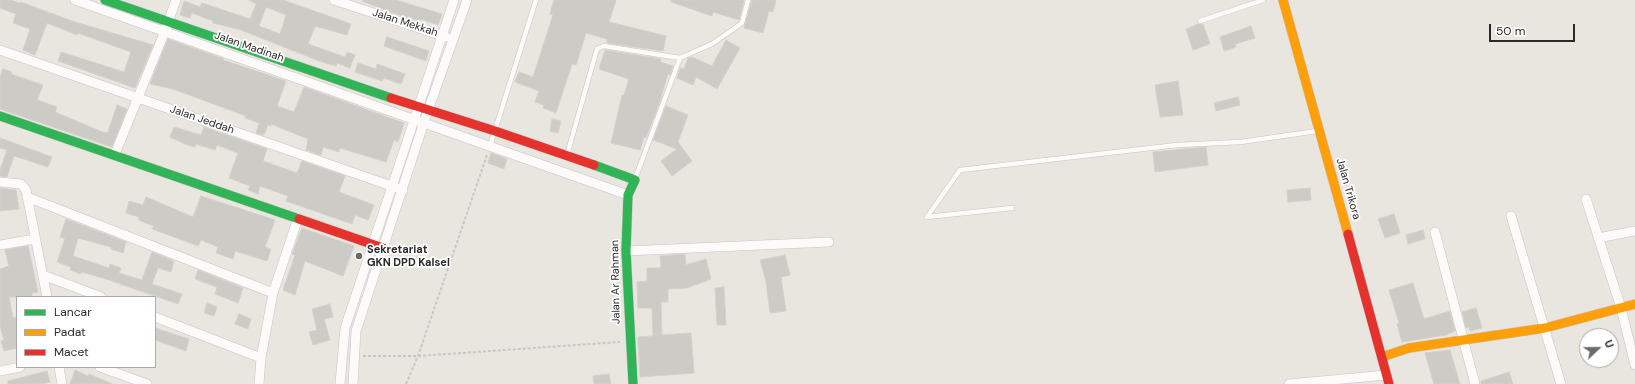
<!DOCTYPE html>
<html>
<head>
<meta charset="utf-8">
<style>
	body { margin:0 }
	#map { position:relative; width:1635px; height:384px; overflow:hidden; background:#e9e5df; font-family:"DM Sans",sans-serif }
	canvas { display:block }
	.legend { position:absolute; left:16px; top:296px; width:140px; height:72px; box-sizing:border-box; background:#fff; border:1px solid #aaa; margin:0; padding:5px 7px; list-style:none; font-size:12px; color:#2a2a2a }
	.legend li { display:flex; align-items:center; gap:8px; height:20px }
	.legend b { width:20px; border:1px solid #aaa }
	.north { position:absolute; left:1579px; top:328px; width:40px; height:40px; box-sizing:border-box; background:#fff; border:1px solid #aaa; border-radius:50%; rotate:68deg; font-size:11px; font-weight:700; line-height:16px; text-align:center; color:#2a2a2a }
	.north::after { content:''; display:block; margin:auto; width:14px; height:18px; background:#6d6b69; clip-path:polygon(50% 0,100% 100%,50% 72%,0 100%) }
	.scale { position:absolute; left:1489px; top:24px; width:86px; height:18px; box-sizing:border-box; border:2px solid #2a2a2a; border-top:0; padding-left:5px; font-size:12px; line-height:14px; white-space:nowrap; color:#2a2a2a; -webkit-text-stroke:3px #fff; paint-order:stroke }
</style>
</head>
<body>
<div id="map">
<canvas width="1635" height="384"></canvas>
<ul class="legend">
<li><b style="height:5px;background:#30b455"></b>Lancar</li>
<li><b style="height:5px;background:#ff9f0a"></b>Padat</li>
<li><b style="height:5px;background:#e5322d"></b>Macet</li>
</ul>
<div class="north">U</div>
<div class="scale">50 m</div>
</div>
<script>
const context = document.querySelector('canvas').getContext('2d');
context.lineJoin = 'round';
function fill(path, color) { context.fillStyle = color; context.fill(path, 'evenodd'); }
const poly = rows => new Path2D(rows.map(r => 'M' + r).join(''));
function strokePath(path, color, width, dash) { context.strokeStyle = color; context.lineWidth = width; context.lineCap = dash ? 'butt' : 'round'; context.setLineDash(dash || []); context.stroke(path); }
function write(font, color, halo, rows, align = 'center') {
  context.font = font + ' "DM Sans",sans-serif'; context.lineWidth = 3.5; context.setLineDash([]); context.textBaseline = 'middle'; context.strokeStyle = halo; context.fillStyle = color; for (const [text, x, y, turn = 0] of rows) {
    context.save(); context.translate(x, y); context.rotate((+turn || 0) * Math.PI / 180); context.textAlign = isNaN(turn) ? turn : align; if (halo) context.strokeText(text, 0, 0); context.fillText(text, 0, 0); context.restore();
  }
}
const building = poly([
	[0,0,10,0,20,3,21,2,72,21,153,45,135,88,58,61,61,52,124,72,131,52,78,33,77,35,47,23,35,55,23,50,30,29,13,23,16,14,0,8,0,0],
	[249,0,283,0,351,24,347,35,315,26,308,44,345,57,347,52,355,55,350,68,337,63,336,66,319,61,241,30,213,23,213,21,192,13,190,18,180,15,184,1,200,7,202,3,250,19,256,4,249,0],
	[266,7,286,15,280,34,259,26,266,7],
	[363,0,396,0,442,14,438,25,421,19,420,21,393,13,362,1,363,0],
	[554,0,616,0,609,22,666,36,663,51,607,43,607,39,586,33,576,65,572,64,556,113,543,108,544,105,535,102,539,91,515,82,519,72,533,77,553,15,550,14,554,0],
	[671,0,744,0,739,20,713,12,712,16,671,2,671,0],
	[752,0,776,0,773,12,769,11,763,33,744,28,752,0],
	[1198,24,1203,24,1210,44,1193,50,1186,29,1198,24],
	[1251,26,1255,38,1235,44,1236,47,1224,51,1220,37,1251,26],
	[387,37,429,51,426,61,384,46,387,37],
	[168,39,224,59,223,60,286,81,277,106,294,112,304,87,404,123,398,142,394,140,386,162,340,148,339,152,323,147,321,155,306,150,308,139,271,124,271,126,268,125,264,135,256,133,259,123,245,118,246,116,173,89,150,84,168,39],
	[726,40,740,48,717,89,696,77,693,85,677,78,680,68,684,69,688,58,692,57,712,66,726,40],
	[605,50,661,59,660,62,673,66,670,75,668,74,659,104,646,138,644,137,640,150,611,143,622,95,624,95,629,79,599,69,605,50],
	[358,63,376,69,377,64,405,74,401,84,384,78,382,81,355,72,358,63],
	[3,69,12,72,11,74,43,85,37,100,57,107,55,112,105,133,108,132,117,105,127,109,112,147,0,109,0,77,3,69],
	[1178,81,1183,115,1160,117,1155,85,1178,81],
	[1238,97,1240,105,1216,111,1214,103,1238,97],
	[666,106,688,115,678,142,692,161,672,176,661,161,677,149,653,140,666,106],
	[552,119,561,121,558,133,550,131,552,119],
	[174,127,201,135,204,127,267,149,263,161,297,173,302,161,345,176,339,192,374,205,368,220,355,215,352,224,286,201,288,196,260,186,258,194,248,190,250,186,229,178,238,153,217,145,215,150,196,144,195,147,185,144,170,137,174,127],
	[0,138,52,157,48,167,14,156,7,177,0,176,0,170,7,150,0,148,0,138],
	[1206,147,1208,165,1155,172,1153,152,1206,147],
	[491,153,507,159,504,169,488,163,491,153],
	[0,188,16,190,19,209,0,211,0,188],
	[1310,188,1311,200,1288,202,1287,190,1310,188],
	[201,196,275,220,265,247,271,249,267,261,235,251,233,259,216,253,218,247,201,240,198,246,185,241,152,229,154,226,138,220,139,217,126,213,129,201,143,205,146,197,193,217,201,196],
	[1394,214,1400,233,1385,238,1378,219,1394,214],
	[66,219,126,242,123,253,111,249,111,247,78,238,73,256,109,268,110,264,121,268,119,273,142,280,152,252,174,261,171,272,158,268,152,284,182,294,178,304,106,279,82,272,81,274,70,270,71,267,57,262,65,239,60,237,66,219],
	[302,228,354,246,343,276,305,261,295,295,283,290,295,255,292,254,302,228],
	[1423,230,1425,239,1408,244,1406,235,1423,230],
	[28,246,38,292,32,293,32,297,9,297,13,318,17,317,17,348,4,351,1,341,4,340,0,326,0,269,9,266,5,250,28,246],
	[685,254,686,265,706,259,711,279,687,288,668,289,668,302,661,302,662,335,691,333,694,373,640,377,638,337,653,336,652,308,638,308,637,282,647,281,647,268,661,268,660,256,685,254],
	[785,255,790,275,781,277,786,311,770,313,766,281,760,260,785,255],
	[198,270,243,288,238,303,215,294,217,287,195,279,198,270],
	[1413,283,1424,319,1450,311,1455,331,1446,335,1402,342,1397,324,1399,323,1389,290,1413,283],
	[724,287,726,325,717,325,715,288,724,287],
	[207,303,217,307,214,316,204,313,207,303],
	[330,304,333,317,324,319,330,340,313,345,309,332,317,330,312,309,330,304],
	[1476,308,1482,328,1470,331,1469,327,1466,328,1462,312,1476,308],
	[239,314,251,319,248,329,235,324,239,314],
	[155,328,189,339,186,351,155,340,155,328],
	[1450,350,1460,384,1434,384,1425,353,1450,350],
	[75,370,88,376,89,374,112,384,70,384,75,370],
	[47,371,50,382,41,384,8,384,8,381,47,371],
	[1509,372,1513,384,1481,384,1481,381,1509,372],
	[609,374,611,384,594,384,593,376,609,374]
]);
const path = poly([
	[363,356,418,356,620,342],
	[406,384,418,356,487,155]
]);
const lane = poly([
	[1200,21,1263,0],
	[490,146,536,0],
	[567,155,597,49,604,46,680,58],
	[635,179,680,58,712,44,742,23,748,0],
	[1012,208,927,217,960,170,1177,145,1241,142,1317,131]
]);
const street = poly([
	[75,0,628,195],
	[334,0,446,37],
	[0,50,403,190],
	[115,154,165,31,176,0],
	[0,182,21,184,26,190,47,297],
	[27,197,273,293,261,358,259,384],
	[1586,199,1621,308,1635,365],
	[1511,216,1561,384],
	[1435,232,1475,384],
	[1598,238,1635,231],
	[0,245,35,239],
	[626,251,829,242],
	[43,275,101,297],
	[273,293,298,218],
	[155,317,261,358],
	[59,367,62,384],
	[100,367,147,384],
	[0,371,20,367],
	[340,384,345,328,454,0],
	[353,384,356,331,424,122,467,0],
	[1289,384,1386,375]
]);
const fast = poly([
	[105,0,391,98],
	[0,116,299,219],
	[594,165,635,180,628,195,626,251,633,384]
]);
const slow = poly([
	[1283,0,1348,234],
	[1382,357,1409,348,1545,328,1635,304]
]);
const jam = poly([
	[391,98,495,131,594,165],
	[299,219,383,248],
	[1348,234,1389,384]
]);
const markers = [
	[359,256,4,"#6d6b69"]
];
const streetNames = [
	["Jalan Mekkah",405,23,18],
	["Jalan Madinah",249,47,19],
	["Jalan Jeddah",202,120,19],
	["Jalan Trikora",1348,189,74],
	["Jalan Ar Rahman",616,282,-91]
];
const poiNames = [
	["Sekretariat",367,250],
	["GKN DPD Kalsel",367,263]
];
fill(building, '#cdcbc6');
strokePath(building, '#d4d0cb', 1);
strokePath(lane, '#c6c4c5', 5.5);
strokePath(street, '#c6c4c5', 10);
strokePath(fast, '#c6c4c5', 10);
strokePath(slow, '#c6c4c5', 10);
strokePath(jam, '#c6c4c5', 10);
strokePath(path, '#c8c7c7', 2, [3, 2]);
strokePath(lane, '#fcfbfa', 4.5);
strokePath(street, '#fcfbfa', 9);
strokePath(fast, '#30b455', 9);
strokePath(slow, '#ff9f0a', 9);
strokePath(jam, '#e5322d', 9);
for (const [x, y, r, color] of markers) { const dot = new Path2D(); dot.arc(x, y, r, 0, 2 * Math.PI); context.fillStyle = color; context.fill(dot); strokePath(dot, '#fff', 1.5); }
write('11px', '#2a2a2a', '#fff', streetNames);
write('bold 11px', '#2a2a2a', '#fff', poiNames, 'left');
</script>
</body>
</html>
